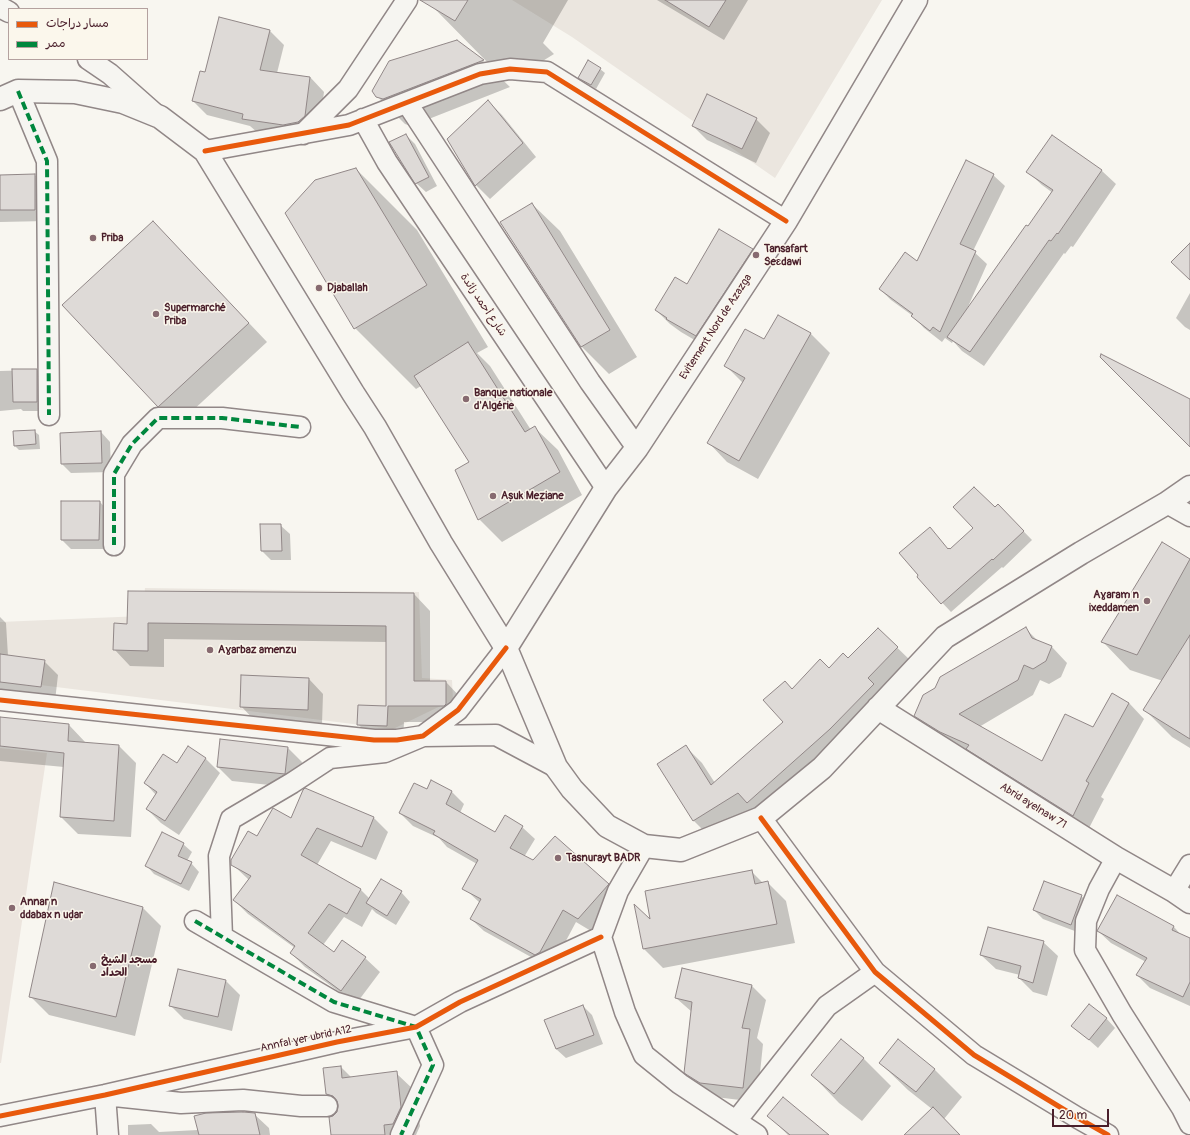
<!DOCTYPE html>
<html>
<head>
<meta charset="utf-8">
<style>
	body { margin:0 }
	#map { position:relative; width:1190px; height:1135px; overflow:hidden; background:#f8f6f0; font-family:Pangolin,"Playpen Sans Arabic",sans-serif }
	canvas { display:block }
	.legend { position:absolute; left:8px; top:8px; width:140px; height:52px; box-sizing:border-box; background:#fbf7ec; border:1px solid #b4a19f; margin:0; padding:5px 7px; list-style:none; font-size:12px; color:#4a1f2b }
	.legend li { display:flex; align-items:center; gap:8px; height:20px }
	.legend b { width:20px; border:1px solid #b4a19f }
	.scale { position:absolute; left:1052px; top:1109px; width:57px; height:18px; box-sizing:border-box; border:2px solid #4a1f2b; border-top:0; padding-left:5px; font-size:12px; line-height:14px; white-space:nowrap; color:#4a1f2b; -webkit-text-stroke:3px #fbf7ec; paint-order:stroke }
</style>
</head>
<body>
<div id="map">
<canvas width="1190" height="1135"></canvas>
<ul class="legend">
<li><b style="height:5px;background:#e8590c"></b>مسار دراجات</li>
<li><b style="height:5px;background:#00873e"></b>ممر</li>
</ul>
<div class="scale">20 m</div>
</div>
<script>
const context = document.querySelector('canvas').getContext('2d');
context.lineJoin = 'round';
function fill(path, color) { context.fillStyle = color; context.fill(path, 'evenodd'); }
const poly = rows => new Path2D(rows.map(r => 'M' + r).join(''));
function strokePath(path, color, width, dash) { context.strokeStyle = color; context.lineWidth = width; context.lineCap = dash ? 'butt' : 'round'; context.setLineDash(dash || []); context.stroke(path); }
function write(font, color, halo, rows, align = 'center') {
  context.font = font + ' Pangolin,"Playpen Sans Arabic",sans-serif'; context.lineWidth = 3; context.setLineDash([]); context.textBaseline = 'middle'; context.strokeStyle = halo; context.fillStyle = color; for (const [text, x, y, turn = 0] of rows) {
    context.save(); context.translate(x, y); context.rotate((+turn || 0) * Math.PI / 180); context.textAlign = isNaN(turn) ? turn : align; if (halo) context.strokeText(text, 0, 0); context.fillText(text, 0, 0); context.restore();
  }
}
const built = poly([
	[512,0,882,0,775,178,572,37],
	[145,588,419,592,422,678,452,680,453,700,393,729,0,680,0,622,142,616]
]);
const green = poly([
	[0,748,47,753,1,1063,0,1063]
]);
const shadow = poly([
	[436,0,568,0,543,43,554,54,533,67,527,64,516,81,493,68,432,6],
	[657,0,748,0,724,40],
	[219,18,270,31,284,45,277,73,310,77,324,92,319,130,258,133,250,126,207,115,193,101,205,73],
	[457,41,483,61,510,87,411,126,405,124,377,96],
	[600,69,605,73,596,89,584,82,579,78],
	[488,101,502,115,536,157,490,199,476,185,448,139],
	[756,119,770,133,756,163,707,140,693,126],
	[406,135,415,144,437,186,426,192,416,183],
	[1052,137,1102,171,1116,184,1073,247,1071,246,1065,254,1064,253,984,366,962,351,953,341,952,343,945,338,942,342,924,328,913,316,891,300,880,289,917,262,993,175,1005,186,973,251,987,264,967,309,1029,227,1053,193,1042,185,1028,172],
	[356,169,417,230,488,347,477,353,490,366,531,430,535,428,558,450,582,495,502,542,479,519,470,463,421,386,416,389,355,328],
	[35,175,46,187,47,221,0,222,0,176],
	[532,204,560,231,637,357,609,374,582,347,501,222],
	[153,222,267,342,177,425,158,406],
	[752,249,766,263,710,349,681,332,670,324,656,310,687,285],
	[1190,293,1190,330,1185,327,1176,318],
	[778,316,811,334,830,353,758,479,727,462,709,443,743,383,725,365,764,341],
	[37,370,46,379,46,411,23,411,21,409,0,411,0,371],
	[34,431,39,435,40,449,19,450,15,446],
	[101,432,110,442,111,472,71,473,62,464],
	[100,502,109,512,108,549,71,549,62,540],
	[998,505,1032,540,1003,568,1002,567,951,612,918,577,949,550,950,551],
	[280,525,290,534,291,560,271,560,262,551],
	[1163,544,1190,559,1190,748,1172,737,1145,710,1163,681,1130,670,1103,642],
	[414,594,430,611,430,682,446,682,462,699,462,721,460,722,404,722,403,742,374,741,358,724,387,707,387,642,164,639,164,667,130,666,114,649,128,625],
	[0,617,6,623,8,656,44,661,58,675,55,701,0,694],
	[878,629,914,664,764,819,710,837,694,821,658,764,686,747,702,763,715,783,784,722,792,690,829,669,848,660],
	[1026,629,1039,642,1052,647,1067,663,1061,677,1049,684,1040,680,1033,695,979,727,1043,763,1093,728,1112,694,1129,703,1144,719,1101,797,1104,799,1088,830,983,764,974,755,957,748,930,731,915,715],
	[309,679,323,694,322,724,255,721,241,706],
	[0,718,69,725,86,743,119,746,136,763,131,837,78,834,61,817,64,767,0,761],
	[188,748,206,759,220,773,179,835,161,823,147,809,156,795,145,783,177,764],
	[288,748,302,762,298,788,232,781,218,767],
	[305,789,374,818,388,832,376,860,331,841,317,865,361,890,370,899,401,892,410,902,396,925,376,913,372,909,362,927,344,917,323,945,334,953,365,958,380,972,356,1004,305,967,291,953,295,948,248,914,234,900,249,880,232,864,257,837,291,819],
	[427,791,451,791,464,804,460,813,495,834,522,827,535,839,524,857,533,861,609,884,621,897,591,931,576,922,553,965,549,967,484,931,471,919,480,903,464,888,477,864,447,847,439,838,413,826,400,813],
	[183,844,192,852,187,861,191,863,199,872,189,891,154,874,146,865],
	[751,871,763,883,767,882,786,901,795,943,663,968,644,949,652,922],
	[1081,896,1091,905,1080,933,1043,919,1034,910],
	[1117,896,1174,927,1182,936,1190,939,1190,1006,1150,988,1137,975,1146,962,1111,943,1098,931],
	[142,907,161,926,135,1036,49,1015,30,996],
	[1043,942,1058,956,1047,996,1033,992,1019,978,1020,975,996,969,981,955],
	[683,969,752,986,766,1000,757,1038,763,1044,757,1102,715,1097,700,1087,685,1072,692,1012,676,998],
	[226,981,240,995,232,1031,184,1019,170,1005],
	[583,1006,592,1015,603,1044,566,1058,556,1049],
	[1106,1018,1115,1028,1098,1048,1073,1026],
	[863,1058,891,1086,862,1121,839,1103,812,1075],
	[880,1063,934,1069,962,1097,944,1119,959,1135,916,1135,932,1109,908,1090],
	[341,1067,352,1078,396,1073,415,1091,420,1126,416,1135,332,1135,334,1117,338,1113,339,1106,327,1094],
	[254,1114,269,1128,270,1135,128,1135,128,1125,151,1124,159,1132,198,1130],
	[769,1116,828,1135,788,1135]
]);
const building = poly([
	[420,0,468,0,455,21,420,0],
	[665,0,726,0,709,27,665,0],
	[219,17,270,30,260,70,310,77,305,116,298,122,283,125,242,119,243,114,192,101,200,71,205,72,219,17],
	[457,40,484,60,383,99,376,97,372,91,389,61,457,40],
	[588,60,601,68,591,85,578,78,588,60],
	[707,94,757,118,742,149,692,126,707,94],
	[488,100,523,143,475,186,447,139,488,100],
	[406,134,429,177,415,184,389,142,406,134],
	[1052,135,1102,170,1058,234,1057,233,1051,241,1049,240,970,352,947,337,1026,225,1028,226,1053,190,1026,172,1052,135],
	[966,160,994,174,960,244,976,251,940,332,933,327,930,331,911,316,913,314,879,289,905,252,917,261,966,160],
	[356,168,427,285,354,329,285,213,315,180,356,168],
	[35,174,35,210,0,210,0,175,35,174],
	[532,203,610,330,581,347,500,222,532,203],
	[153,221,249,323,158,407,62,305,153,221],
	[719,229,753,249,696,336,666,319,667,318,655,310,675,277,687,284,719,229],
	[1190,243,1190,280,1171,262,1190,243],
	[778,315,811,333,739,461,707,443,745,378,724,366,745,329,764,339,778,315],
	[468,342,525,432,535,426,560,472,478,520,455,470,469,462,414,376,468,342],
	[1101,354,1190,399,1190,447,1100,357,1101,354],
	[12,369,37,369,37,402,13,402,12,369],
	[35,430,36,444,14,446,13,431,35,430],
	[101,431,102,463,61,464,60,433,101,431],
	[974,487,995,507,998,504,1024,531,993,560,992,559,941,604,917,577,918,575,899,553,930,527,948,549,949,548,950,549,973,528,953,507,974,487],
	[61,501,100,501,99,540,61,540,61,501],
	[260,524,281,524,282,551,261,551,260,524],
	[1162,542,1190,559,1137,655,1101,642,1162,542],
	[128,591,414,593,414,681,446,681,446,704,444,706,388,706,387,726,357,725,358,705,386,706,386,626,148,623,148,651,113,650,114,623,127,624,128,591],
	[1026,627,1032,638,1052,646,1046,661,1033,669,1024,665,1018,680,959,714,1042,761,1065,714,1093,727,1112,693,1129,703,1086,781,1089,783,1073,816,966,749,969,745,940,732,914,716,923,695,935,688,940,677,1026,627],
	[878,628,898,647,868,678,874,684,830,729,747,803,738,793,693,821,657,764,686,745,711,785,783,722,763,700,785,681,792,689,820,659,829,668,843,653,848,658,878,628],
	[1190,635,1190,739,1143,710,1190,635],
	[0,654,45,660,41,687,0,682,0,654],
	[241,675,309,678,308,710,240,707,241,675],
	[0,717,69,724,68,741,119,745,114,821,60,817,64,753,0,746,0,717],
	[220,739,288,747,285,774,217,767,220,739],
	[188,746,206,758,165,821,146,809,157,792,144,783,163,754,177,763,188,746],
	[431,780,452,791,446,804,495,832,505,815,523,826,510,848,533,860,555,836,609,884,578,919,563,910,540,952,535,955,470,919,481,899,462,889,478,860,433,834,435,831,399,813,414,783,427,789,431,780],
	[305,788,374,817,362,847,317,828,301,855,361,889,347,914,329,904,308,933,334,952,342,940,366,957,341,991,290,953,295,946,233,900,251,876,231,865,231,860,248,831,257,836,273,808,291,818,303,790,305,788],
	[162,832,184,843,178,856,192,862,181,884,145,866,162,832],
	[752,870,755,884,768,881,777,924,643,949,634,904,650,919,645,891,752,870],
	[381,879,402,891,387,916,366,903,381,879],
	[1044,881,1082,895,1071,925,1033,910,1044,881],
	[54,882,143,907,116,1017,29,997,54,882],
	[1117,895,1174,926,1172,930,1190,938,1190,982,1183,997,1136,975,1147,958,1097,931,1117,895],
	[988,927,1044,941,1033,983,1018,978,1021,966,980,955,988,927],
	[682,968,752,985,742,1028,750,1029,743,1088,700,1083,684,1073,692,1002,675,998,682,968],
	[178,969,226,980,218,1017,169,1006,178,969],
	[1089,1004,1107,1018,1089,1040,1071,1026,1089,1004],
	[583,1005,594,1035,556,1049,544,1020,583,1005],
	[841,1039,864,1058,834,1094,811,1075,841,1039],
	[898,1039,935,1069,916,1092,879,1063,898,1039],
	[341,1066,342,1078,397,1071,401,1107,393,1124,384,1125,385,1135,331,1135,329,1117,333,1116,337,1112,338,1106,337,1101,333,1096,326,1094,323,1068,341,1066],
	[783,1097,829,1135,790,1135,767,1116,783,1097],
	[933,1107,960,1135,904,1135,933,1107],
	[243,1112,255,1113,260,1135,199,1135,194,1116,206,1113,243,1112]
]);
const minor = poly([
	[0,7,9,12],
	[88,59,110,74,153,112],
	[18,91,47,161,49,415],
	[407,103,590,382,637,448],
	[363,119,387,162,606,488],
	[303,134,348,89,407,0],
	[205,151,349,125,480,74,510,69,547,72,786,221],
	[1167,503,1190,516],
	[114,545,114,474,132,444,158,418,222,418,300,427],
	[0,700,374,740,397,740,423,736,458,710,506,648],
	[761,818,875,972,974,1055,1078,1118,1108,1135],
	[644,846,618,891,601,937,625,1012,644,1055,680,1084,757,1135],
	[1116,858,1099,889,1086,921,1085,950,1122,1014,1182,1108,1190,1124],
	[1174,891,1190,865],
	[195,921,334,1002,416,1027,433,1065,401,1135],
	[222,937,219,856,231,819,292,783,330,758,385,752,423,736,496,735,556,767],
	[0,1116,105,1095,337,1042,416,1027,460,1002,601,937],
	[736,1121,827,1006,875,972],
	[108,1135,105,1095,181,1103,243,1100,301,1106,327,1106]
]);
const major = poly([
	[0,99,18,91,75,92,123,102,160,117,205,151,353,393,375,427,441,543,506,648,556,767,572,789,607,826,644,846,681,850,761,818,822,768,945,637,1081,553,1167,503,1190,487],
	[506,648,606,488,637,448,786,221,916,0],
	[878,708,1116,858,1174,891,1190,902]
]);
const quiet = poly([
	[18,91,47,161,49,415],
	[114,545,114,474,132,444,158,418,222,418,300,427],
	[195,921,334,1002,416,1027,433,1065,401,1135]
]);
const cycleway = poly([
	[205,151,349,125,480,74,510,69,547,72,786,221],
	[0,700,374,740,397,740,423,736,458,710,506,648],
	[761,818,875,972,974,1055,1078,1118,1108,1135],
	[0,1116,105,1095,337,1042,416,1027,460,1002,601,937]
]);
const markers = [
	[93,238,4,"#876a70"],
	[756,255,4,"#876a70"],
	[319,288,4,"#876a70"],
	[156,314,4,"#876a70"],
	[466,399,4,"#876a70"],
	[493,496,4,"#876a70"],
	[1147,601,4,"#876a70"],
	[210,650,4,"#876a70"],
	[558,858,4,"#876a70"],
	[12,908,4,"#876a70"],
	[93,966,4,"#876a70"]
];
const poiNames = [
	["Priba",101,238],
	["Tansafart",764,249],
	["Seɛdawi",764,262],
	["Djaballah",327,288],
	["Supermarché",164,308],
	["Priba",164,321],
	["Banque nationale",474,393],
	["d'Algérie",474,406],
	["Aṣuk Meẓiane",501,496],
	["Aɣaram n",1139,595,"right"],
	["ixeddamen",1139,608,"right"],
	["Aɣarbaz amenzu",218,650],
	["Tasnurayt BADR",566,858],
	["Annar n",20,902],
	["ddabax n uḍar",20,915],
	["مسجد الشيخ",101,960],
	["الحداد",101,973]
];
const streetNames = [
	["شارع أحمد زائدة",483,305,56],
	["Evitement Nord de Azazga",716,327,-57],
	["Abrid aɣelnaw 71",1033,806,32],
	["Annfal ɣer ubrid A12",306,1039,-12]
];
fill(built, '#ebe6df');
fill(green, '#ece5de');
fill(shadow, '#0003');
fill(building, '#dedad7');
strokePath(building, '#918787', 1);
strokePath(minor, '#918787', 23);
strokePath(major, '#918787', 25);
strokePath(minor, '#f6f5f1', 20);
strokePath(major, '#f6f5f1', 22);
strokePath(quiet, '#00873e', 4, [8, 4]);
strokePath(cycleway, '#e8590c', 5);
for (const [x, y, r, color] of markers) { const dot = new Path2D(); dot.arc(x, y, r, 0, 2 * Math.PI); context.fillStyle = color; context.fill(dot); strokePath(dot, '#fbf7ec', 1.5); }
write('bold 11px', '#4a1f2b', '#fbf7ec', poiNames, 'left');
write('11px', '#4a1f2b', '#fbf7ec', streetNames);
</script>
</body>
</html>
